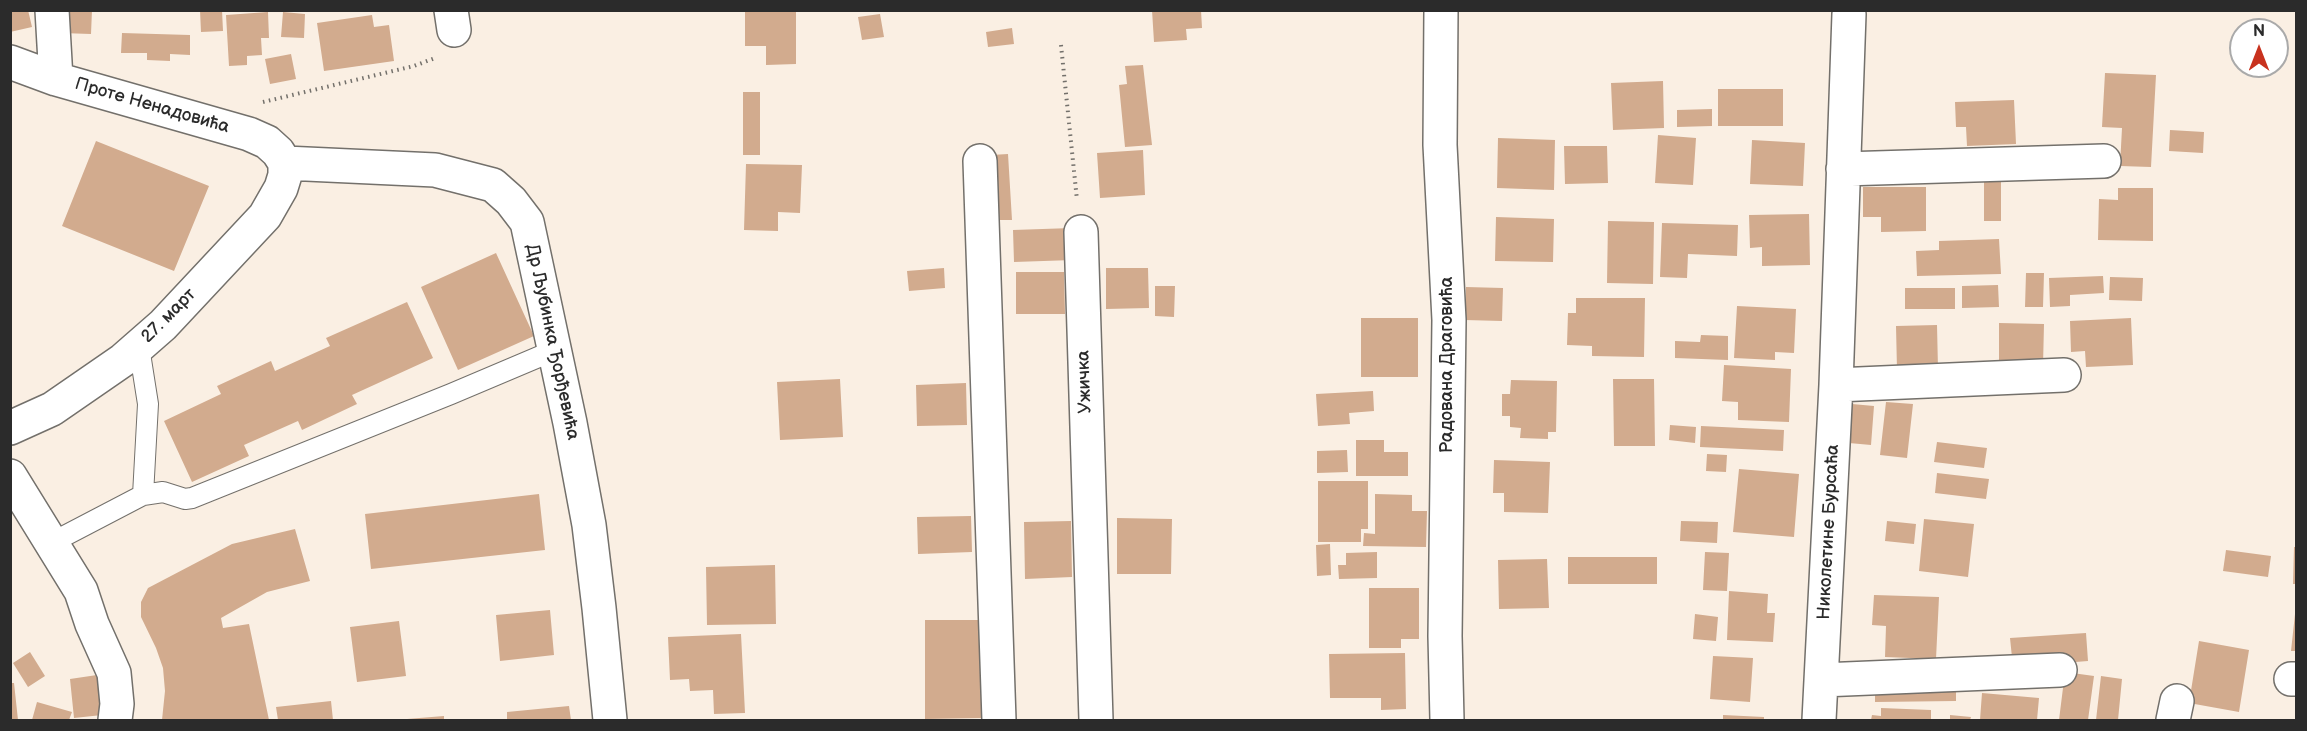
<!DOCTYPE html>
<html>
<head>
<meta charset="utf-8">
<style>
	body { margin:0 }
	#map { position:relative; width:2307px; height:731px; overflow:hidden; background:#faefe3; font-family:"Balsamiq Sans",sans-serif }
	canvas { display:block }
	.frame { position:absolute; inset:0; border:12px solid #2b2b2b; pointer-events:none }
	.north { position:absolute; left:2229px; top:18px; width:60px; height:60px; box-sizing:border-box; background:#fff; border:2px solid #aaa; border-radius:50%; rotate:0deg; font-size:16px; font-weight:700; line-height:24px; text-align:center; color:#2b2b2b }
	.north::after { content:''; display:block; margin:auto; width:21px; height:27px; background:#c8321e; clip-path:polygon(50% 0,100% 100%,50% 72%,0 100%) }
</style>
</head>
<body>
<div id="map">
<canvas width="2307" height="731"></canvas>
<div class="frame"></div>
<div class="north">N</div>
</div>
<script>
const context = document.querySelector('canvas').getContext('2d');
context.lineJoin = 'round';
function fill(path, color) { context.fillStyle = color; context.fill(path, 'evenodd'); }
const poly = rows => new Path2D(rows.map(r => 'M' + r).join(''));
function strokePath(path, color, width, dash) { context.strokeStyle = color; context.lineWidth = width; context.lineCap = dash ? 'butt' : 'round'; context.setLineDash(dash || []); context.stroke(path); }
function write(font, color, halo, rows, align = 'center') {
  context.font = font + ' "Balsamiq Sans",sans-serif'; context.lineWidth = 4.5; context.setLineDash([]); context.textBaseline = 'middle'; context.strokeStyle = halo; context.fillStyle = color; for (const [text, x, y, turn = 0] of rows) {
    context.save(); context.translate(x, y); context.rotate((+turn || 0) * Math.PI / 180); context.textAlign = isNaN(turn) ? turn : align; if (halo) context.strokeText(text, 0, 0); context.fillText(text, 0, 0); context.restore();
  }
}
const building = poly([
	[10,10,28,10,32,27,10,32],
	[62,10,92,10,91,34,61,33],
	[200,10,222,10,223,31,201,32],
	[745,10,796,10,796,64,766,65,766,46,745,46],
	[1152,10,1201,10,1202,28,1186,29,1187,40,1154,42],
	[268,12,269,38,261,38,262,55,247,56,247,65,229,66,226,15],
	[283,12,305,14,304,38,281,37],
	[880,14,884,37,862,40,858,17],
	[372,15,374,27,389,25,394,61,324,71,317,23],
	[1012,28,1014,44,988,47,986,32],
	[122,33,190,35,190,55,170,54,170,61,147,60,147,53,121,53],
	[291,54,296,79,270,84,265,59],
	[1143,65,1152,145,1125,147,1119,85,1127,84,1125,66],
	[2105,73,2156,75,2151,167,2120,166,2122,128,2102,127],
	[1663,81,1664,128,1613,130,1611,83],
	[1718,89,1783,89,1783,126,1718,126],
	[743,92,760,92,760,155,743,155],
	[2014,100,2016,144,1967,146,1966,127,1956,127,1955,102],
	[1712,109,1712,126,1677,127,1677,110],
	[2170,130,2204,132,2203,153,2169,151],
	[1658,135,1696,138,1693,185,1655,183],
	[1498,138,1555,140,1554,190,1497,188],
	[1752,140,1805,143,1803,186,1750,184],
	[96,141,209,186,174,271,62,226],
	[1564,146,1607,146,1608,183,1565,184],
	[1143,150,1145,195,1100,198,1097,153],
	[1008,154,1012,220,994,220,991,155],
	[746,164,802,165,800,213,778,212,778,231,744,230],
	[1984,177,2001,177,2001,221,1984,221],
	[1863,187,1926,187,1926,231,1881,232,1881,217,1863,217],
	[2118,188,2153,188,2153,241,2098,240,2099,199,2118,200],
	[1809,214,1810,265,1762,266,1762,247,1750,248,1749,215],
	[1496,217,1554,219,1553,262,1495,261],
	[1608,221,1654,222,1653,284,1607,283],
	[1662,223,1738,225,1737,256,1688,254,1687,278,1660,277],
	[1072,228,1073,260,1014,262,1013,230],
	[1999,239,2001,274,1917,276,1916,251,1939,250,1939,241],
	[496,253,534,336,458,370,421,287],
	[944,268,945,288,909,291,907,271],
	[1106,268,1148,268,1149,308,1106,309],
	[1016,272,1064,272,1065,314,1016,314],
	[2026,273,2044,273,2043,307,2025,307],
	[2103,276,2104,293,2070,295,2070,306,2050,307,2049,278],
	[2110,277,2143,278,2142,301,2109,300],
	[1998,285,1999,307,1962,308,1962,286],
	[1155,286,1175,286,1174,317,1155,316],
	[1466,287,1503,288,1502,321,1465,320],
	[1905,288,1955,288,1955,309,1905,309],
	[1576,298,1645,298,1644,357,1592,356,1592,346,1567,345,1568,313,1576,313],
	[407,302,433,358,352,395,357,404,302,430,298,421,244,445,249,456,192,482,164,421,221,394,217,386,271,361,275,371,330,346,326,338],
	[1737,306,1796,309,1794,353,1775,352,1775,360,1734,358],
	[1361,318,1418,318,1418,377,1361,377],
	[2131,318,2133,365,2086,367,2085,351,2071,352,2070,321],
	[1999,323,2044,324,2043,366,1999,365],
	[1937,325,1938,369,1897,370,1896,326],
	[1701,335,1728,336,1728,360,1675,358,1675,341,1700,342],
	[1724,365,1791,369,1789,422,1738,420,1738,402,1722,401],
	[840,379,843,437,780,440,777,382],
	[1613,379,1654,379,1655,446,1614,446],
	[1511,380,1557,381,1556,432,1548,432,1548,439,1520,438,1521,428,1510,427,1510,416,1502,416,1502,394,1510,394],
	[966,383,967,425,917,426,916,385],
	[1373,391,1374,411,1349,413,1350,424,1318,426,1316,394],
	[1886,402,1913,404,1907,458,1880,455],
	[1852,404,1874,406,1871,445,1849,443],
	[1670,425,1696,427,1695,443,1669,440],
	[1701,426,1784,430,1783,451,1700,447],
	[1356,440,1384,440,1384,452,1408,452,1408,476,1356,476],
	[1937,442,1987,448,1984,468,1934,462],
	[1347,450,1348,472,1317,473,1317,451],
	[1707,454,1727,455,1726,472,1706,471],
	[1494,460,1550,462,1548,513,1504,512,1504,493,1493,493],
	[1739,469,1799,474,1794,537,1733,532],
	[1937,473,1989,479,1986,499,1935,493],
	[1318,481,1368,481,1368,529,1361,529,1361,542,1318,542],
	[539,494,545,550,371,569,365,514],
	[1375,494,1412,495,1412,511,1427,511,1426,547,1363,546,1364,533,1375,534],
	[971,516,972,552,918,554,917,517],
	[1117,518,1172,519,1171,574,1117,574],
	[1924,519,1974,524,1968,577,1919,571],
	[1071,521,1072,577,1025,579,1024,522],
	[1681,521,1718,522,1717,543,1680,541],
	[1887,521,1916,524,1914,544,1885,541],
	[295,529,310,581,267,592,221,618,223,628,249,624,269,720,162,720,165,691,163,668,156,648,141,617,141,602,148,588,232,544],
	[1330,544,1331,575,1317,576,1316,545],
	[2294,547,2296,547,2296,584,2293,584],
	[2226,550,2271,556,2268,577,2223,571],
	[1377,552,1377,578,1339,579,1338,565,1346,565,1346,553],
	[1705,552,1729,553,1727,591,1703,590],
	[1568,557,1657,557,1657,584,1568,584],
	[1547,559,1549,608,1499,609,1498,560],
	[775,565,776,624,707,625,706,567],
	[1369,588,1419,588,1419,639,1401,639,1401,648,1369,648],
	[1729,591,1768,594,1767,613,1775,613,1773,642,1727,640],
	[1874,595,1939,597,1936,659,1885,657,1886,626,1872,625],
	[550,610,554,655,500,661,496,615],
	[1695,614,1718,617,1716,641,1693,639],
	[2295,614,2296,614,2296,651,2291,651],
	[925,620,981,620,981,718,925,719],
	[399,621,406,676,357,682,350,627],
	[2086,633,2088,661,2013,667,2010,638],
	[741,634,745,713,714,714,713,690,690,691,689,679,670,680,668,637],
	[2199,641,2249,650,2239,712,2189,703],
	[30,652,45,676,28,687,13,663],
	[1405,653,1406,709,1381,710,1381,698,1330,698,1329,654],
	[1713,656,1753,658,1750,702,1710,699],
	[2065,672,2094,676,2088,720,2059,720],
	[97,675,102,715,74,718,70,679],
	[2101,676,2122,679,2118,720,2096,720],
	[10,683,14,683,18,720,10,720],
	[1956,685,1956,701,1875,702,1875,686],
	[1982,693,2039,698,2037,720,1980,720],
	[331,701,333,720,278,720,276,707],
	[37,702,72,712,69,720,32,720],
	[569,706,571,720,507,720,507,712],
	[1881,708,1931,710,1931,720,1871,720,1872,715,1881,716],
	[1723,715,1764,717,1764,720,1723,720],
	[1950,715,1971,717,1970,720,1950,720],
	[444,716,444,720,407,720,407,719]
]);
const path = poly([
	[1061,45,1077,200],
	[263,102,414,66,435,58]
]);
const lane = poly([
	[139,347,148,404,143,495],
	[51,543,143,495,163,492,185,499,192,498,451,394,555,350]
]);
const street = poly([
	[52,10,56,79],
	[451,10,454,30],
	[1441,10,1440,145,1449,320,1445,636,1447,720],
	[10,62,56,79,249,134,267,142,278,152,285,163],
	[980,161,999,720],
	[285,163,435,170,493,185,511,201,527,222,570,423,589,525,599,608,610,720],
	[1843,169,2104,161],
	[1081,232,1096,720],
	[1836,385,2064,375],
	[10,428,52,409,81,389,123,360,163,325,265,216,281,188,285,175,285,163],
	[10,476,81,591,92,624,114,673,117,704,115,720],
	[2291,679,2296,679],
	[1822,680,2060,670],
	[1819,720,1836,385,1849,14],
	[2173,720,2177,701]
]);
const streetNames = [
	["Проте Ненадовића",152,106,16],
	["27. март",169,316,-45],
	["Др Љубинка Ђорђевића",552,342,78],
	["Радована Драговића",1447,365,-90],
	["Ужичка",1085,382,-92],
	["Николетине Бурсаћа",1829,532,-87]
];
fill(building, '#d2ab8e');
strokePath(lane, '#73706b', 22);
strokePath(street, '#73706b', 36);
strokePath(path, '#73706b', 4, [1.5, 4.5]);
strokePath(lane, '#fff', 20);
strokePath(street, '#fff', 33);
write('18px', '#2b2b2b', '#fff', streetNames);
</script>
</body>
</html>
